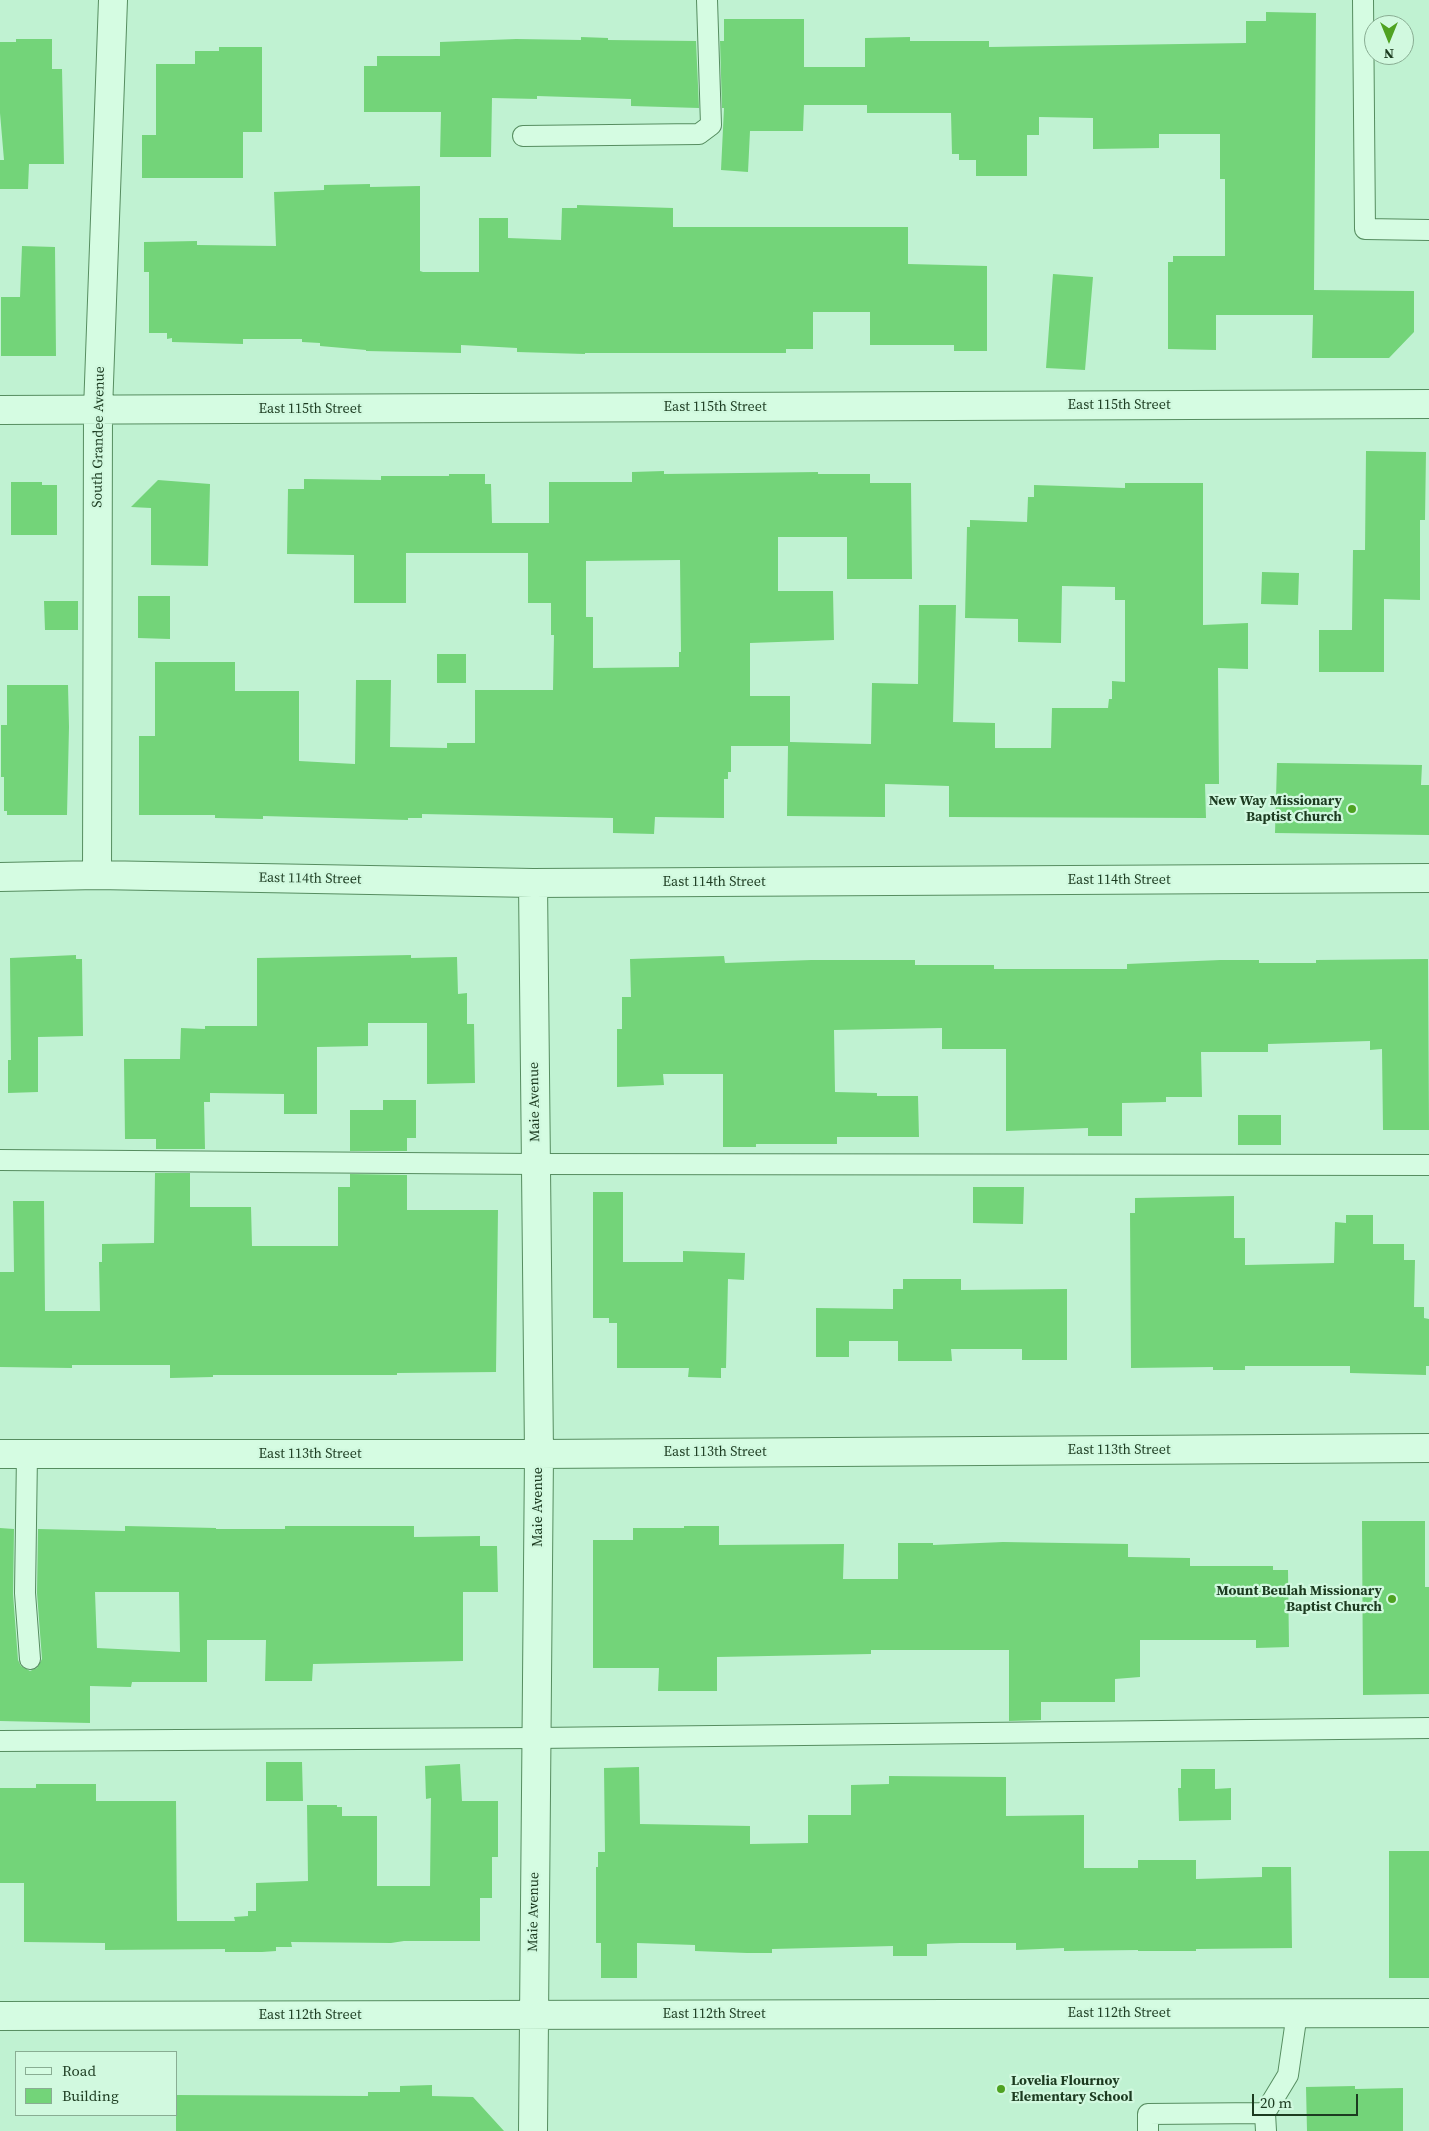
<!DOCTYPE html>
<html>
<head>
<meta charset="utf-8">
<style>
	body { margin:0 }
	#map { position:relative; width:1429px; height:2131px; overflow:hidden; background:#c0f2d2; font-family:"Source Serif 4",serif }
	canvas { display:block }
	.legend { position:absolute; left:15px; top:2051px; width:162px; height:65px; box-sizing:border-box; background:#d1f9df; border:1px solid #89ad93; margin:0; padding:6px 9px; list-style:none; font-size:15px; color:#1c3b20 }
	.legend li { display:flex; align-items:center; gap:10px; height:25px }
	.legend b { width:25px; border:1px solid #89ad93 }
	.north { position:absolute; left:1364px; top:15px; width:50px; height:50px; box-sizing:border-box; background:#d1f9df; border:1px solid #89ad93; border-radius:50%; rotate:180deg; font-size:14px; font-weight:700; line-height:20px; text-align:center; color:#1c3b20 }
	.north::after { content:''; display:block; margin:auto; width:18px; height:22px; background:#4fa221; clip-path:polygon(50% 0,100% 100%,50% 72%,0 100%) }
	.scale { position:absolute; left:1252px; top:2094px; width:106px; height:22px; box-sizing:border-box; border:2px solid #1c3b20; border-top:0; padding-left:6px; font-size:15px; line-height:18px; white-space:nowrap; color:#1c3b20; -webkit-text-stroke:4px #d1f9df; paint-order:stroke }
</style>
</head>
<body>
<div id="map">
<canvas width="1429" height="2131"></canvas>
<ul class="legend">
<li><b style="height:6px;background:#d5fce2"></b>Road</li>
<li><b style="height:14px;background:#73d479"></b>Building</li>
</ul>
<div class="north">N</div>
<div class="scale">20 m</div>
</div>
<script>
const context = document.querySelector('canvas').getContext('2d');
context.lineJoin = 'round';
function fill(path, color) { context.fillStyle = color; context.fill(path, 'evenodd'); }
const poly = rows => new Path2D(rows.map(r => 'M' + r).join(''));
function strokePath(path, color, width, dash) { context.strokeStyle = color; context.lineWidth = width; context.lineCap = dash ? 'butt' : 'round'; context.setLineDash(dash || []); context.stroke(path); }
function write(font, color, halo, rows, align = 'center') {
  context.font = font + ' "Source Serif 4",serif'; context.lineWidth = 4.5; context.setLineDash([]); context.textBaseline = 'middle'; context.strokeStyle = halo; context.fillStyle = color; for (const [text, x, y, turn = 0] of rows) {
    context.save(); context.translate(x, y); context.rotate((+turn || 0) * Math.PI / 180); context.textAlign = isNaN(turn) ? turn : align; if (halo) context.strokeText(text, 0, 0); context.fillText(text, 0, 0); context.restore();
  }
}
const building = poly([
	[1266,12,1316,13,1314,290,1414,291,1414,332,1389,358,1312,358,1313,315,1216,315,1216,350,1168,349,1168,262,1173,262,1173,256,1225,256,1225,179,1220,179,1220,134,1159,134,1159,148,1093,149,1093,118,1039,117,1039,135,1027,135,1027,176,976,176,976,160,959,160,959,154,952,154,951,113,867,113,867,105,804,105,803,131,750,131,748,172,721,170,724,108,722,108,720,41,724,41,724,19,804,19,804,67,865,67,865,38,910,37,910,41,989,41,989,47,1246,43,1246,21,1266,21],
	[581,37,608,38,608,40,696,41,699,108,631,106,631,99,537,96,537,99,492,98,491,157,440,157,441,112,364,112,364,66,377,66,377,56,440,56,440,42,516,39,581,40],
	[16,39,52,39,52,69,62,69,64,164,29,164,28,189,0,189,0,160,4,160,0,113,0,42,16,42],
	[219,47,262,47,262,132,243,132,243,178,142,178,142,135,156,135,156,64,195,64,195,51,219,51],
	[370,184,370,187,420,186,420,271,423,272,479,272,479,218,508,218,508,238,561,240,562,208,577,208,577,205,673,208,673,227,908,227,908,264,987,266,987,351,954,351,954,345,870,345,870,312,813,312,813,349,786,349,786,353,585,353,585,354,517,352,517,348,461,345,461,353,366,351,366,350,320,346,320,343,302,342,302,339,243,339,243,344,172,342,172,338,167,339,167,333,149,333,149,272,144,272,144,242,197,241,197,245,276,246,274,192,324,190,324,185],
	[22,246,55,247,56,356,1,356,1,297,20,297],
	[1053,274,1093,277,1085,370,1046,368],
	[1366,451,1426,452,1425,520,1420,520,1420,600,1384,599,1384,672,1319,672,1319,630,1352,630,1353,550,1365,550],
	[664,471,664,474,818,472,818,474,870,474,870,483,911,483,912,579,847,579,847,537,778,537,778,591,833,591,834,640,750,643,750,696,790,696,790,742,871,744,872,683,918,684,919,605,956,605,953,722,995,723,995,748,1051,748,1052,708,1108,708,1109,699,1112,699,1112,681,1125,682,1125,600,1115,600,1115,587,1062,586,1061,643,1018,642,1018,619,965,618,967,527,970,527,970,520,1027,522,1028,497,1034,497,1034,485,1125,488,1125,483,1203,483,1203,625,1248,623,1248,669,1218,668,1219,784,1205,784,1206,818,949,817,949,786,885,784,885,817,787,816,788,746,731,746,731,772,728,772,728,779,724,779,724,818,655,817,654,834,613,833,613,818,422,814,422,818,408,818,408,820,263,816,263,819,215,818,215,815,139,815,139,736,155,736,155,662,235,662,235,691,299,691,299,761,355,764,356,680,391,680,390,747,447,748,447,743,475,743,475,690,553,690,554,635,551,635,551,603,528,603,528,553,406,553,406,603,354,603,354,555,287,554,288,489,304,489,304,479,381,480,381,476,449,476,449,474,485,474,485,484,491,484,492,523,549,523,549,482,632,482,632,472],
	[680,560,681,652,679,652,679,667,593,668,593,617,586,617,586,561],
	[158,480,210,484,208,566,151,565,151,508,131,507],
	[11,482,42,482,42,485,57,485,57,535,11,535],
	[1262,572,1299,573,1298,605,1261,604],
	[138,596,170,596,170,639,138,638],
	[44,601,78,601,78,630,45,630],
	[437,654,466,654,466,683,437,683],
	[7,685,68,685,69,727,67,815,7,815,7,811,4,811,4,777,1,777,1,725,7,725],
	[1277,763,1422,765,1421,785,1429,785,1429,835,1275,833],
	[76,955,76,959,82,959,83,1036,38,1037,38,1092,8,1093,8,1060,11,1060,10,958],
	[411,955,411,958,457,957,458,994,467,993,467,1024,474,1024,475,1083,427,1084,427,1023,368,1023,368,1046,317,1047,317,1114,284,1114,284,1094,210,1093,210,1102,204,1102,205,1149,156,1149,156,1139,125,1139,124,1059,180,1059,181,1028,205,1029,205,1026,257,1026,257,958],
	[724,956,725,963,811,960,915,960,915,965,994,965,994,969,1127,969,1127,964,1220,960,1259,960,1259,963,1316,963,1316,960,1428,959,1429,1130,1383,1130,1382,1049,1370,1050,1370,1041,1268,1044,1268,1052,1201,1052,1202,1097,1166,1097,1166,1102,1122,1103,1122,1136,1088,1136,1088,1128,1006,1131,1006,1049,942,1049,942,1028,834,1030,835,1092,877,1093,877,1096,918,1096,919,1137,837,1137,837,1144,756,1144,756,1147,723,1147,723,1074,663,1074,664,1085,617,1087,617,1029,622,1029,622,997,631,997,630,959],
	[383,1100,416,1100,416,1138,407,1138,407,1151,350,1151,350,1110,383,1110],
	[1238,1115,1281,1115,1281,1145,1238,1145],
	[155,1173,190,1173,190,1207,251,1207,252,1246,338,1246,338,1187,350,1187,350,1174,407,1175,407,1210,498,1210,496,1372,397,1373,397,1375,213,1375,213,1377,170,1378,170,1365,72,1365,72,1368,0,1367,0,1272,14,1272,13,1201,44,1201,45,1311,100,1311,99,1262,102,1262,102,1244,154,1243],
	[973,1187,1024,1187,1023,1224,973,1223],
	[593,1192,623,1192,623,1262,683,1262,683,1251,745,1253,744,1280,728,1279,726,1368,721,1368,721,1378,688,1377,689,1368,617,1368,617,1323,609,1323,609,1318,593,1318],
	[1234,1196,1234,1238,1245,1238,1245,1265,1334,1263,1335,1222,1346,1223,1346,1215,1373,1215,1373,1244,1404,1244,1404,1260,1415,1260,1414,1307,1424,1307,1424,1318,1429,1319,1429,1366,1426,1366,1426,1375,1350,1373,1350,1366,1245,1366,1245,1370,1213,1370,1213,1367,1131,1368,1130,1213,1135,1213,1135,1198],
	[903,1279,961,1279,961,1290,1067,1289,1067,1360,1022,1360,1022,1349,951,1349,952,1361,898,1361,898,1341,849,1341,849,1357,816,1357,816,1308,893,1309,893,1289,903,1289],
	[1362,1521,1425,1521,1425,1587,1429,1587,1429,1694,1363,1695],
	[125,1526,216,1528,216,1529,285,1529,285,1526,414,1526,414,1537,480,1536,480,1546,497,1546,498,1592,463,1592,463,1661,313,1664,312,1681,265,1681,266,1640,207,1640,207,1682,132,1682,131,1687,90,1686,90,1723,0,1721,0,1528,14,1529,13,1594,18,1660,21,1666,30,1671,37,1668,42,1659,37,1593,38,1529,125,1531],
	[95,1592,179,1592,180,1652,97,1648],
	[684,1526,719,1526,719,1545,844,1544,843,1579,898,1579,898,1543,933,1543,933,1545,1003,1542,1128,1544,1128,1557,1190,1558,1190,1566,1273,1566,1273,1570,1288,1570,1289,1647,1256,1648,1256,1640,1140,1640,1140,1677,1115,1679,1115,1702,1041,1702,1041,1720,1009,1721,1009,1650,871,1650,871,1654,717,1657,717,1691,658,1691,659,1668,593,1668,593,1540,633,1540,633,1528,684,1528],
	[266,1762,302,1762,303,1801,266,1801],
	[460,1764,462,1801,498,1801,498,1857,492,1857,492,1898,480,1898,480,1941,404,1941,391,1943,291,1942,292,1947,276,1947,276,1951,262,1952,225,1952,225,1949,105,1950,105,1943,24,1942,24,1883,0,1883,0,1788,36,1788,36,1784,96,1784,96,1801,176,1801,177,1921,235,1921,234,1917,248,1916,248,1911,256,1911,256,1883,308,1881,307,1805,337,1805,337,1807,342,1807,342,1816,377,1816,377,1886,430,1886,431,1798,426,1799,425,1766],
	[639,1767,640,1824,750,1826,750,1844,808,1843,808,1815,851,1815,851,1785,889,1784,889,1776,1006,1777,1006,1816,1084,1815,1084,1868,1138,1868,1138,1860,1196,1860,1196,1879,1262,1877,1262,1867,1291,1867,1292,1948,1196,1949,1196,1951,1138,1951,1138,1950,1064,1951,1064,1948,1016,1950,1016,1943,960,1943,927,1944,927,1956,893,1956,893,1946,772,1949,772,1953,747,1953,695,1951,695,1945,637,1943,637,1978,601,1978,601,1943,596,1943,596,1867,598,1867,598,1852,605,1852,604,1768],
	[1181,1769,1215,1769,1215,1789,1231,1788,1231,1820,1179,1821,1178,1788,1181,1788],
	[1389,1851,1429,1851,1429,1978,1389,1978],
	[432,2085,432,2096,473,2097,504,2131,176,2131,176,2095,368,2096,368,2092,400,2092,400,2086],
	[1355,2086,1355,2089,1403,2088,1403,2131,1307,2131,1306,2087]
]);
const service = poly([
	[1363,0,1365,229,1429,230],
	[523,136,699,134,711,125,707,0],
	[0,1160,535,1164,1429,1165],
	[27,1454,25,1593,30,1659],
	[0,1741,536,1738,1429,1728],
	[1148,2131,1148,2114,1265,2113],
	[1266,2131,1265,2113,1288,2075,1297,2013]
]);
const minor = poly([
	[0,410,1429,404],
	[97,875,98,410,113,0],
	[0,877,97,875,533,883,1429,878],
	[533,883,539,1454,533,2131],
	[0,1454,539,1454,1429,1448],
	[0,2016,1429,2013]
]);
const markers = [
	[1352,809,5,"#4fa221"],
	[1392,1599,5,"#4fa221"],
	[1001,2089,5,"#4fa221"]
];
const streetNames = [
	["East 115th Street",1119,405],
	["East 115th Street",715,407],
	["East 115th Street",310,409],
	["South Grandee Avenue",99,437,-89],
	["East 114th Street",310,879,1],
	["East 114th Street",1119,880],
	["East 114th Street",714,882],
	["Maie Avenue",535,1102,-91],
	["East 113th Street",1119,1450],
	["East 113th Street",715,1452],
	["East 113th Street",310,1454],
	["Maie Avenue",538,1507,-90],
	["Maie Avenue",534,1912,-89],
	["East 112th Street",1119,2013],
	["East 112th Street",714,2014],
	["East 112th Street",310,2015]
];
const poiNames = [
	["New Way Missionary",1342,801],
	["Baptist Church",1342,817],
	["Mount Beulah Missionary",1382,1591],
	["Baptist Church",1382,1607],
	["Lovelia Flournoy",1011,2081,"left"],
	["Elementary School",1011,2097,"left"]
];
fill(building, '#73d479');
strokePath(service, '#568d60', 22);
strokePath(minor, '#568d60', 30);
strokePath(service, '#d5fce2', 20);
strokePath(minor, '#d5fce2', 28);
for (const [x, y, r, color] of markers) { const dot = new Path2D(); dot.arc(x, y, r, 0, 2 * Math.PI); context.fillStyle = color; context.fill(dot); strokePath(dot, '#d1f9df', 2); }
write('14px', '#1c3b20', '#d1f9df', streetNames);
write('bold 14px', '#1c3b20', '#d1f9df', poiNames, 'right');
</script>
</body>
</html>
